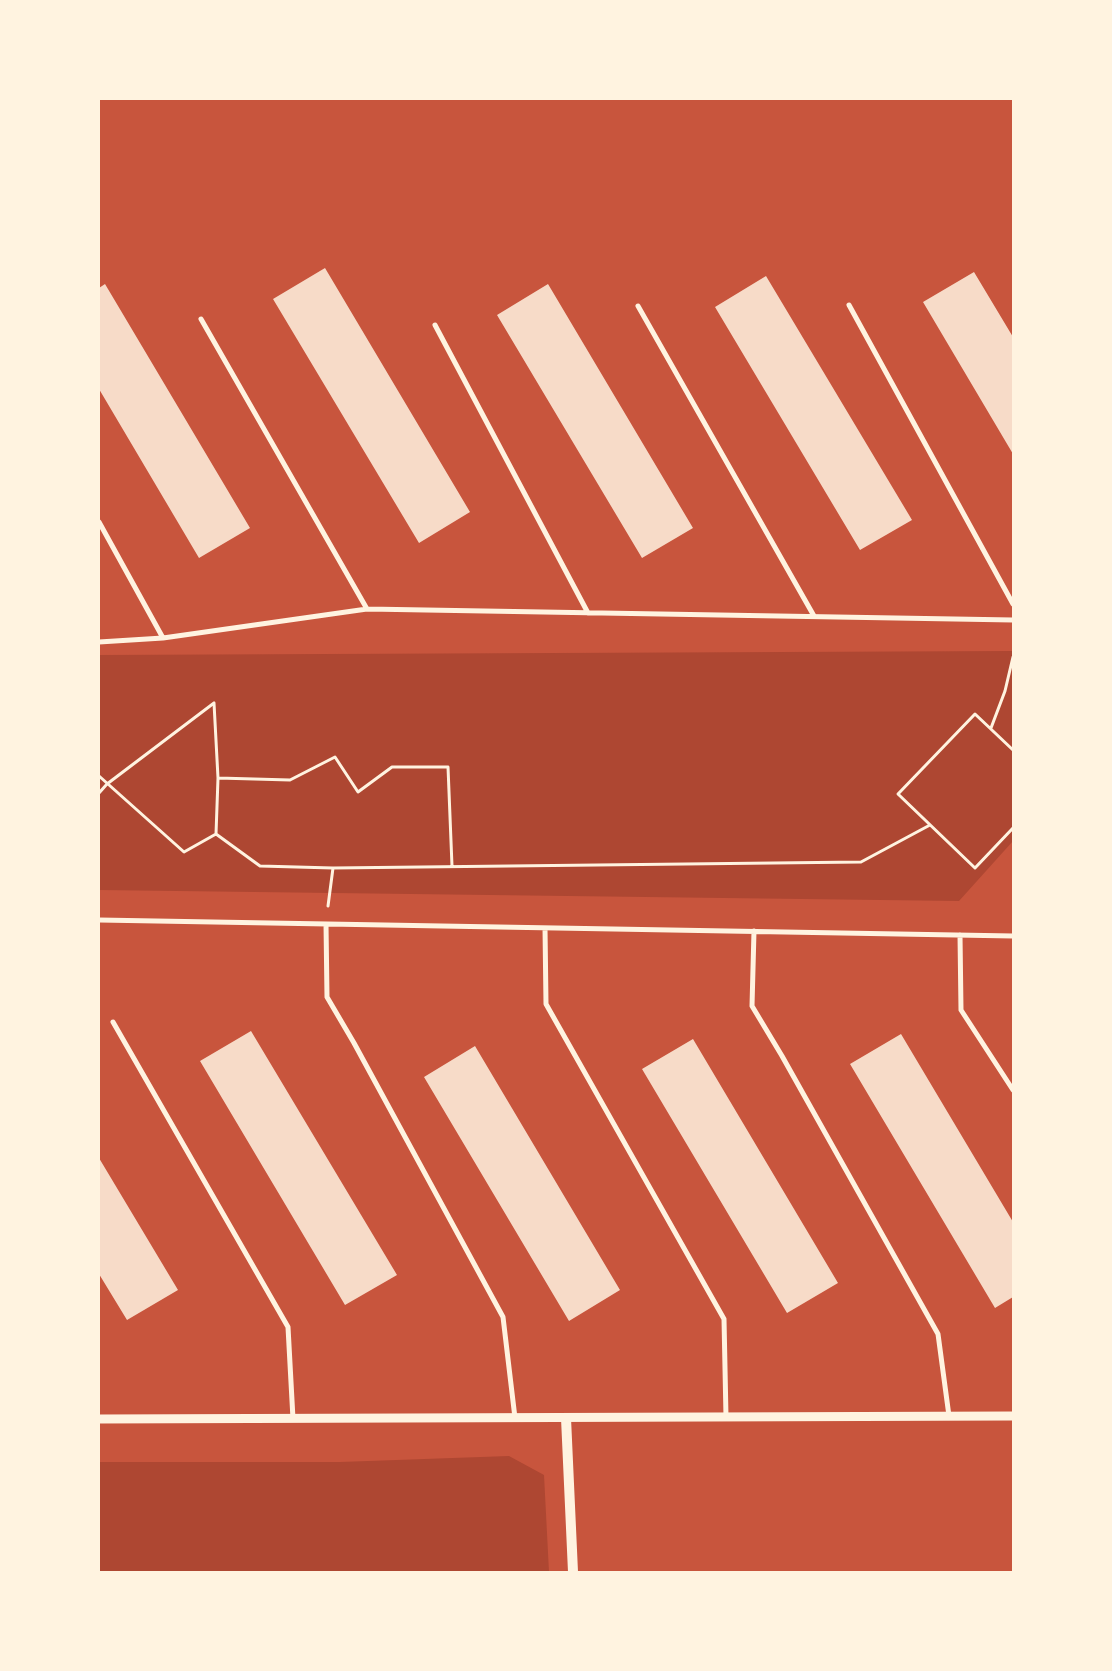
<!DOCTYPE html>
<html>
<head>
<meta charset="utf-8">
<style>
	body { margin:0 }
	#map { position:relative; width:1112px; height:1671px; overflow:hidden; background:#c8553d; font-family:Karla,sans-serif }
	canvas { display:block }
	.frame { position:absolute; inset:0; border:100px solid #fff3e0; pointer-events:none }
</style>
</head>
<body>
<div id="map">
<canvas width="1112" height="1671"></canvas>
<div class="frame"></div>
</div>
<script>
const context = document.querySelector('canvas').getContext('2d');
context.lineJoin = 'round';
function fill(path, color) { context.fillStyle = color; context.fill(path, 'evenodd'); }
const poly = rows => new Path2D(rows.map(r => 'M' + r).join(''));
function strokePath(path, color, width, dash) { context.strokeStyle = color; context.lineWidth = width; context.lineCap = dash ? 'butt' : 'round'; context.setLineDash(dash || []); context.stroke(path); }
const green = poly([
	[1013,651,1013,841,959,901,99,890,99,655],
	[509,1456,544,1475,549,1572,99,1572,99,1462,340,1462]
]);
const building = poly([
	[325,268,470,512,419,543,273,299],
	[974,272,1013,337,1013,454,923,302],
	[766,276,912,520,860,550,715,307],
	[105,284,250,528,199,558,99,389,99,288],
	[548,284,693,528,642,558,497,315],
	[251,1031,397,1275,345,1305,200,1061],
	[901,1034,1013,1222,1013,1297,995,1308,850,1064],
	[693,1039,838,1283,787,1313,642,1069],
	[475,1046,620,1290,569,1321,424,1077],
	[99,1158,178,1290,127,1320,99,1274]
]);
const path = poly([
	[991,728,1005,691,1013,657],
	[1013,750,975,714,898,794,975,868,1013,828],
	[99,776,184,852,216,834,218,778,214,703],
	[218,778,290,780,335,757,358,792,392,767,448,767,452,866],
	[99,793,107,784,214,703],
	[216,834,260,866,333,868],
	[328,906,333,868,861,862,930,825]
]);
const minor = poly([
	[849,305,1013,604],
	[638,306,814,616],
	[201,319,367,609],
	[435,325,588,613],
	[99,522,163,638],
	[99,642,163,638,367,609,1013,620],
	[99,920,1013,936],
	[326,924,327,997,354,1043,503,1317,515,1418],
	[545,928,546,1004,724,1319,726,1417],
	[754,931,752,1006,782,1056,938,1334,949,1416],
	[960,935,961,1010,1013,1090],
	[113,1022,288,1327,293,1419]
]);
const tertiary = poly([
	[99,1419,1013,1416]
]);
const secondary = poly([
	[566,1418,573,1572]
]);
fill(green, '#ae4732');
fill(building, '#f7dbc8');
strokePath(path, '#fff3e0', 3);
strokePath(minor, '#fff3e0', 5);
strokePath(tertiary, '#fff3e0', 9);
strokePath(secondary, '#fff3e0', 10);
</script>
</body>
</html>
